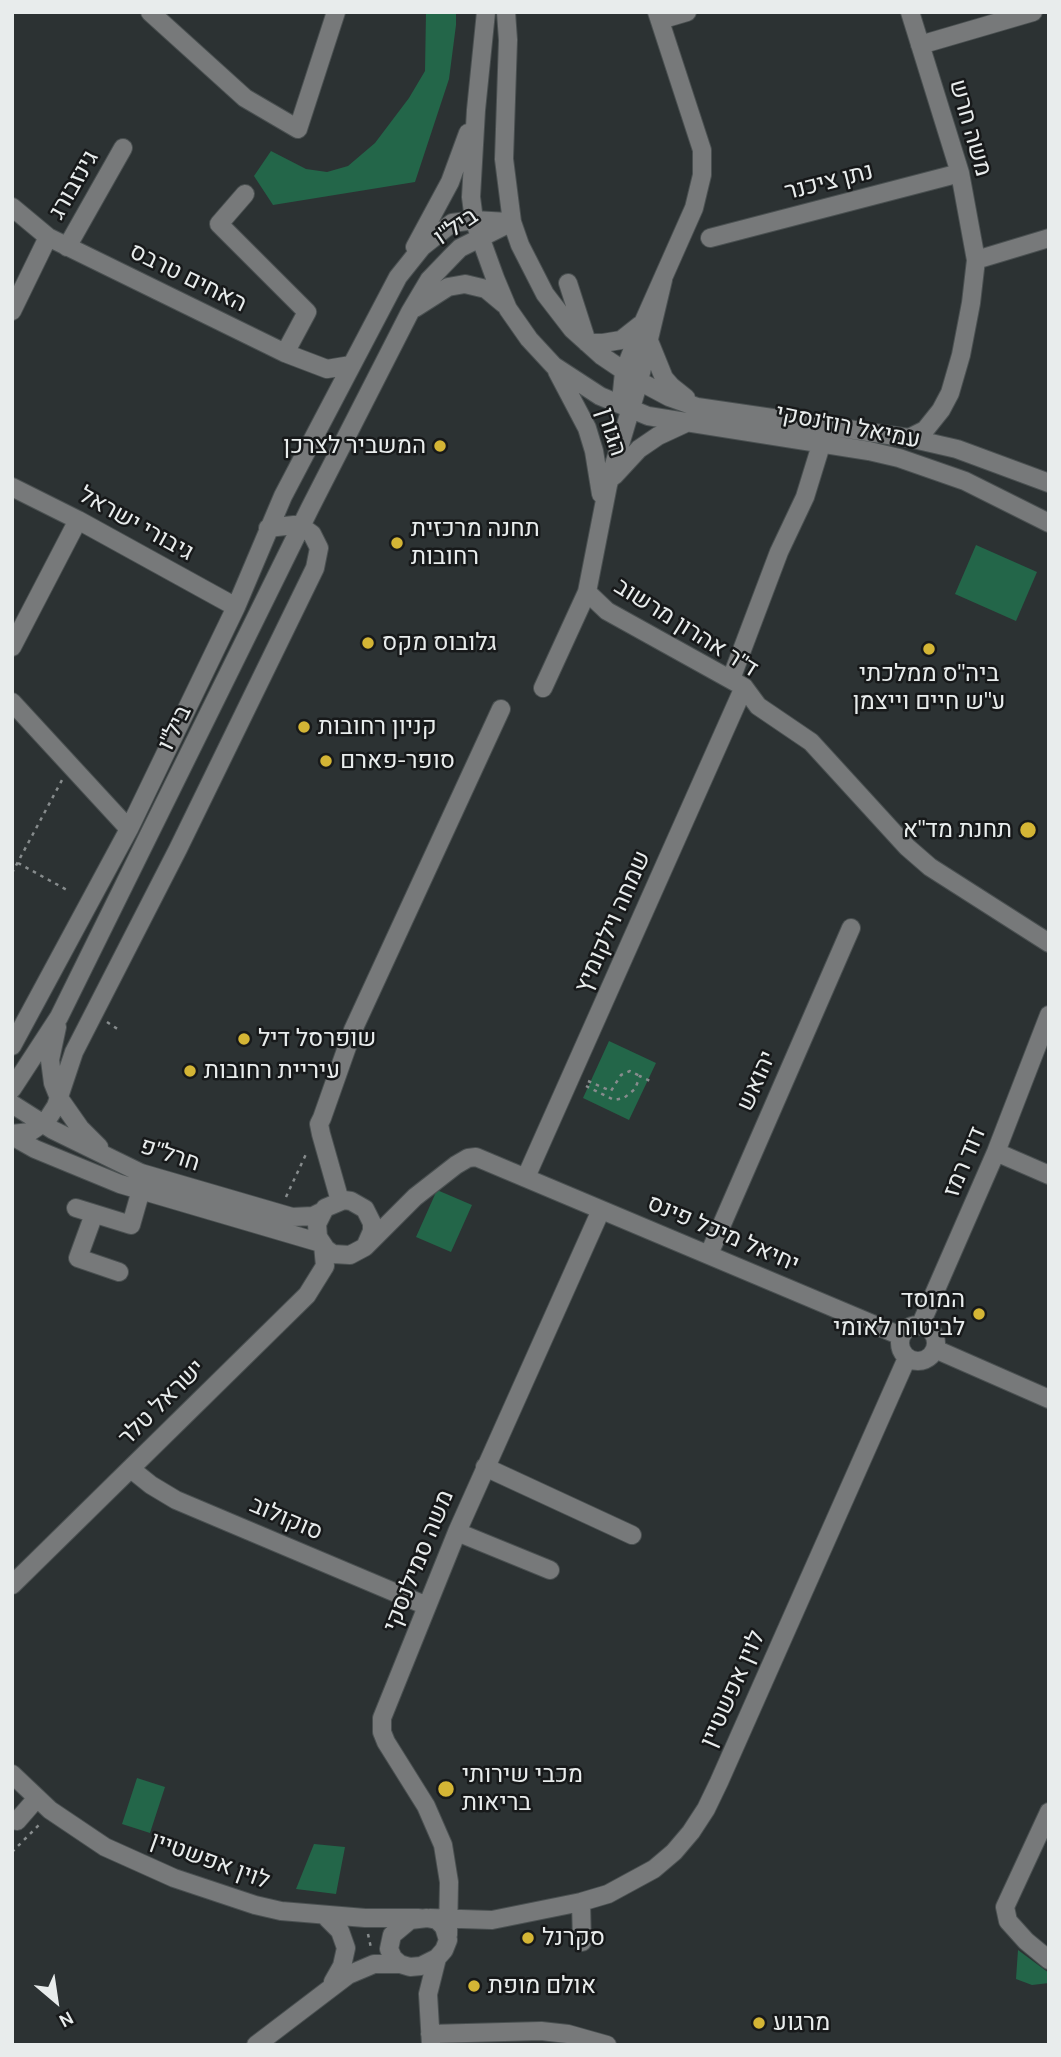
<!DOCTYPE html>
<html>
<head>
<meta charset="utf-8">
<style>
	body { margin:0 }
	#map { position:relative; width:1061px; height:2057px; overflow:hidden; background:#2c3233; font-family:Karla,sans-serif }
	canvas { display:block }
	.frame { position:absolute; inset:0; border:14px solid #e8ecec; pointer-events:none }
	.north { position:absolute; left:21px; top:1966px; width:70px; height:70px; -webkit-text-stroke:5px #17191a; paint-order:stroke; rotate:151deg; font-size:19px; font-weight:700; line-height:28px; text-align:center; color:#e8ecec }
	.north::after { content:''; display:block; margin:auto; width:24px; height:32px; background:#e8ecec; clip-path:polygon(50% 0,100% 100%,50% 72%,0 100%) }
</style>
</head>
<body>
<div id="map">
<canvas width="1061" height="2057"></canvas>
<div class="frame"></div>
<div class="north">N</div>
</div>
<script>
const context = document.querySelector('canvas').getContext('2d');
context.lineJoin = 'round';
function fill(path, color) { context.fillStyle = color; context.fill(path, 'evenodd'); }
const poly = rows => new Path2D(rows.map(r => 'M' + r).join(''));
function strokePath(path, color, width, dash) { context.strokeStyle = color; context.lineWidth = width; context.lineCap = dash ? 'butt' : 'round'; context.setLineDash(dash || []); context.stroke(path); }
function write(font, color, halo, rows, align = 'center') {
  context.font = font + ' Karla,Heebo,sans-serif'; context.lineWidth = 5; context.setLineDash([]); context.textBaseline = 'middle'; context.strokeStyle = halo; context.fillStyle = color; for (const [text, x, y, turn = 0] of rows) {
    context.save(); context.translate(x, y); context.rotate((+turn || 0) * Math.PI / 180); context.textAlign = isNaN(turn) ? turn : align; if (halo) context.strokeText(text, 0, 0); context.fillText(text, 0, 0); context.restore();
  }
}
const green = poly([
	[426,12,456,12,456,25,449,79,415,182,273,205,254,176,271,151,306,169,327,172,348,166,375,143,409,98,425,71],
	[976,545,1037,572,1016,621,955,594],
	[609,1041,656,1063,629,1120,583,1098],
	[437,1190,472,1205,451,1252,416,1237],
	[137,1778,165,1787,150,1833,122,1824],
	[314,1844,345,1847,336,1894,296,1889],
	[1018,1950,1049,1973,1049,1983,1032,1985,1016,1979]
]);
const path = poly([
	[18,863,67,890],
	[12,873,62,780],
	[107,1022,119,1030],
	[588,1081,611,1091,621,1075,630,1071,640,1076],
	[586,1086,614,1100,624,1098,635,1089,640,1076,650,1081],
	[286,1197,307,1152],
	[12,1852,39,1825],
	[368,1934,371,1948]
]);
const minor = poly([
	[150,12,245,98,298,129,336,12],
	[486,12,476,110,471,197,474,220,495,278,508,309,529,339,554,366,600,396,648,416,869,451,899,458,965,481,1049,523],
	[506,12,508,40,504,159,512,222,520,245,545,294,572,329,602,356,639,381,669,397,697,407,909,438,957,449,1049,483],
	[660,20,687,12],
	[920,45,1033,12],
	[245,194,219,224,307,312,285,353],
	[12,207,48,237,285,353,327,369,351,365],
	[710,238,960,173],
	[67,247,123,148],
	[415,247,450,182,468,133],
	[976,260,1049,238],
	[568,283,586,339],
	[415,308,448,287,465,284,486,289,504,304],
	[12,311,48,237],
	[649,341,664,378,671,386,686,398],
	[587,343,603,343,621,340,640,325],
	[557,371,587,428,594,451,601,494],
	[629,409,622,392,624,372,643,323,694,208,702,175,702,150,657,12],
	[909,438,925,430,941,410,950,393,961,355,971,303,976,260,960,173,910,12],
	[614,476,639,449,658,436,686,423],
	[12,487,78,520,236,607],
	[587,592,607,611,744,687,758,706,811,742,907,847,930,867,1049,943],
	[12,647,78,520],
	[731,679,779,552,805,497,821,445],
	[543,688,587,592,608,485,639,381,663,280],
	[12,702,129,829],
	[57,1027,50,1060,53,1083,59,1098,80,1128,99,1147],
	[12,1046,129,829,236,607,283,496,398,277,422,247,452,223,474,220,508,222],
	[12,1089,59,1017,310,508,410,312,429,280,453,255,460,248,512,222],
	[12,1104,53,1130,141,1173,292,1217,313,1216,323,1211],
	[12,1134,30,1132,36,1128,47,1120,56,1106,74,1052,178,849,315,568,319,548,312,534,301,526,294,525,268,528],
	[12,1136,35,1149,120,1184,321,1243],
	[996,1152,1049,1175],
	[526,1177,744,687],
	[340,1201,321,1134,319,1124,322,1118,353,1030,501,709],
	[76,1208,131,1225,141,1190],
	[94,1214,78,1258,119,1272],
	[365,1247,372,1231,372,1223,365,1209,351,1201,344,1200,325,1208,317,1224,318,1237,326,1249,333,1254,350,1255,365,1247,415,1197,456,1165,468,1158,476,1157,901,1336],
	[709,1254,851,928],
	'900 1343a18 18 0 1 1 36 0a18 18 0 1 1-36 0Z',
	[920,1326,996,1152,1049,1015],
	[935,1349,1049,1399],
	[485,1467,632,1535],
	[131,1469,151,1485,176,1500,427,1606],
	[457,1532,550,1570],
	[12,1585,307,1295,325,1266,323,1245],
	[12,1774,50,1810,105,1847,174,1878,255,1905,281,1911,365,1918,419,1918],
	[1049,1812,1005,1907,1008,1921,1026,1941,1049,1960],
	[17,1821,37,1798],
	[581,1902,582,1942],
	[324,1915,340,1931,346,1948,342,1966,333,1982],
	[427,1918,437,1920,444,1927,448,1940,444,1950,437,1958,421,1966,410,1967,400,1964,393,1958,389,1949,392,1935,410,1920,427,1918],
	[430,1918,492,1920,581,1902,608,1894,654,1869,674,1852,691,1832,706,1809,719,1782,907,1358],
	[448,1935,449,1882,443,1845,426,1806,386,1742,382,1732,382,1718,457,1532,601,1210],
	[430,2034,541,2031,568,2034,607,2045],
	[256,2045,348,1975,374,1964,400,1964],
	[431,2045,428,1994,437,1958]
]);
const markers = [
	[440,446,7,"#d4b535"],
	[397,543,7,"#d4b535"],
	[368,643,7,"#d4b535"],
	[929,649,7,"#d4b535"],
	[304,727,7,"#d4b535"],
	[326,761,7,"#d4b535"],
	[1028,830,9,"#d4b535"],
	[244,1039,7,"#d4b535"],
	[190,1071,7,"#d4b535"],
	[979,1314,7,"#d4b535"],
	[446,1789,9,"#d4b535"],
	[528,1938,7,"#d4b535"],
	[474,1986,7,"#d4b535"],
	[759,2023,7,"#d4b535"]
];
const streetNames = [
	["משה חרש",970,128,74],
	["נתן ציכנר",829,182,-14],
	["גינזבורג",74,185,-60],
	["ביל\"ו",456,227,-34],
	["האחים טרבס",188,278,26],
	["עמיאל רוז'נסקי",848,427,11],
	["הגורן",611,432,72],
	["גיבורי ישראל",136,524,29],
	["ד\"ר אהרון מרשוב",686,628,32],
	["ביל\"ו",175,728,-64],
	["שמחה וילקומיץ",613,922,-66],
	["יהואש",757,1081,-66],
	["חרל\"פ",170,1155,18],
	["דוד רמז",965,1162,-67],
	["יחיאל מיכל פינס",723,1234,23],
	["ישראל טלר",162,1403,-45],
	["סוקולוב",286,1519,23],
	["משה סמילנסקי",419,1561,-68],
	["לוין אפשטיין",733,1689,-66],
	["לוין אפשטיין",210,1861,20]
];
const poiNames = [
	["המשביר לצרכן",426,446,"right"],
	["תחנה מרכזית",411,529],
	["רחובות",411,557],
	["גלובוס מקס",382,643],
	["ביה\"ס ממלכתי",929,674,"center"],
	["ע\"ש חיים וייצמן",929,702,"center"],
	["קניון רחובות",318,727],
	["סופר-פארם",340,761],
	["תחנת מד\"א",1012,830,"right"],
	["שופרסל דיל",258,1039],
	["עיריית רחובות",204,1071],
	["המוסד",965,1300,"right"],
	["לביטוח לאומי",965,1328,"right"],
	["מכבי שירותי",462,1775],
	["בריאות",462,1803],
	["סקרנל",542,1938],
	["אולם מופת",488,1986],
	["מרגוע",773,2023]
];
fill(green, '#236649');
strokePath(minor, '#4a5051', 20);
strokePath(path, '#878c8d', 2.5, [3.5, 5]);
strokePath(minor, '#77797a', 18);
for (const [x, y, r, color] of markers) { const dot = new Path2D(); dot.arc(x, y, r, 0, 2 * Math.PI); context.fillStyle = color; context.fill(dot); strokePath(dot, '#17191a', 2.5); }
write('24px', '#e8ecec', '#17191a', streetNames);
write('24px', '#e8ecec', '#17191a', poiNames, 'left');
</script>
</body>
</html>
